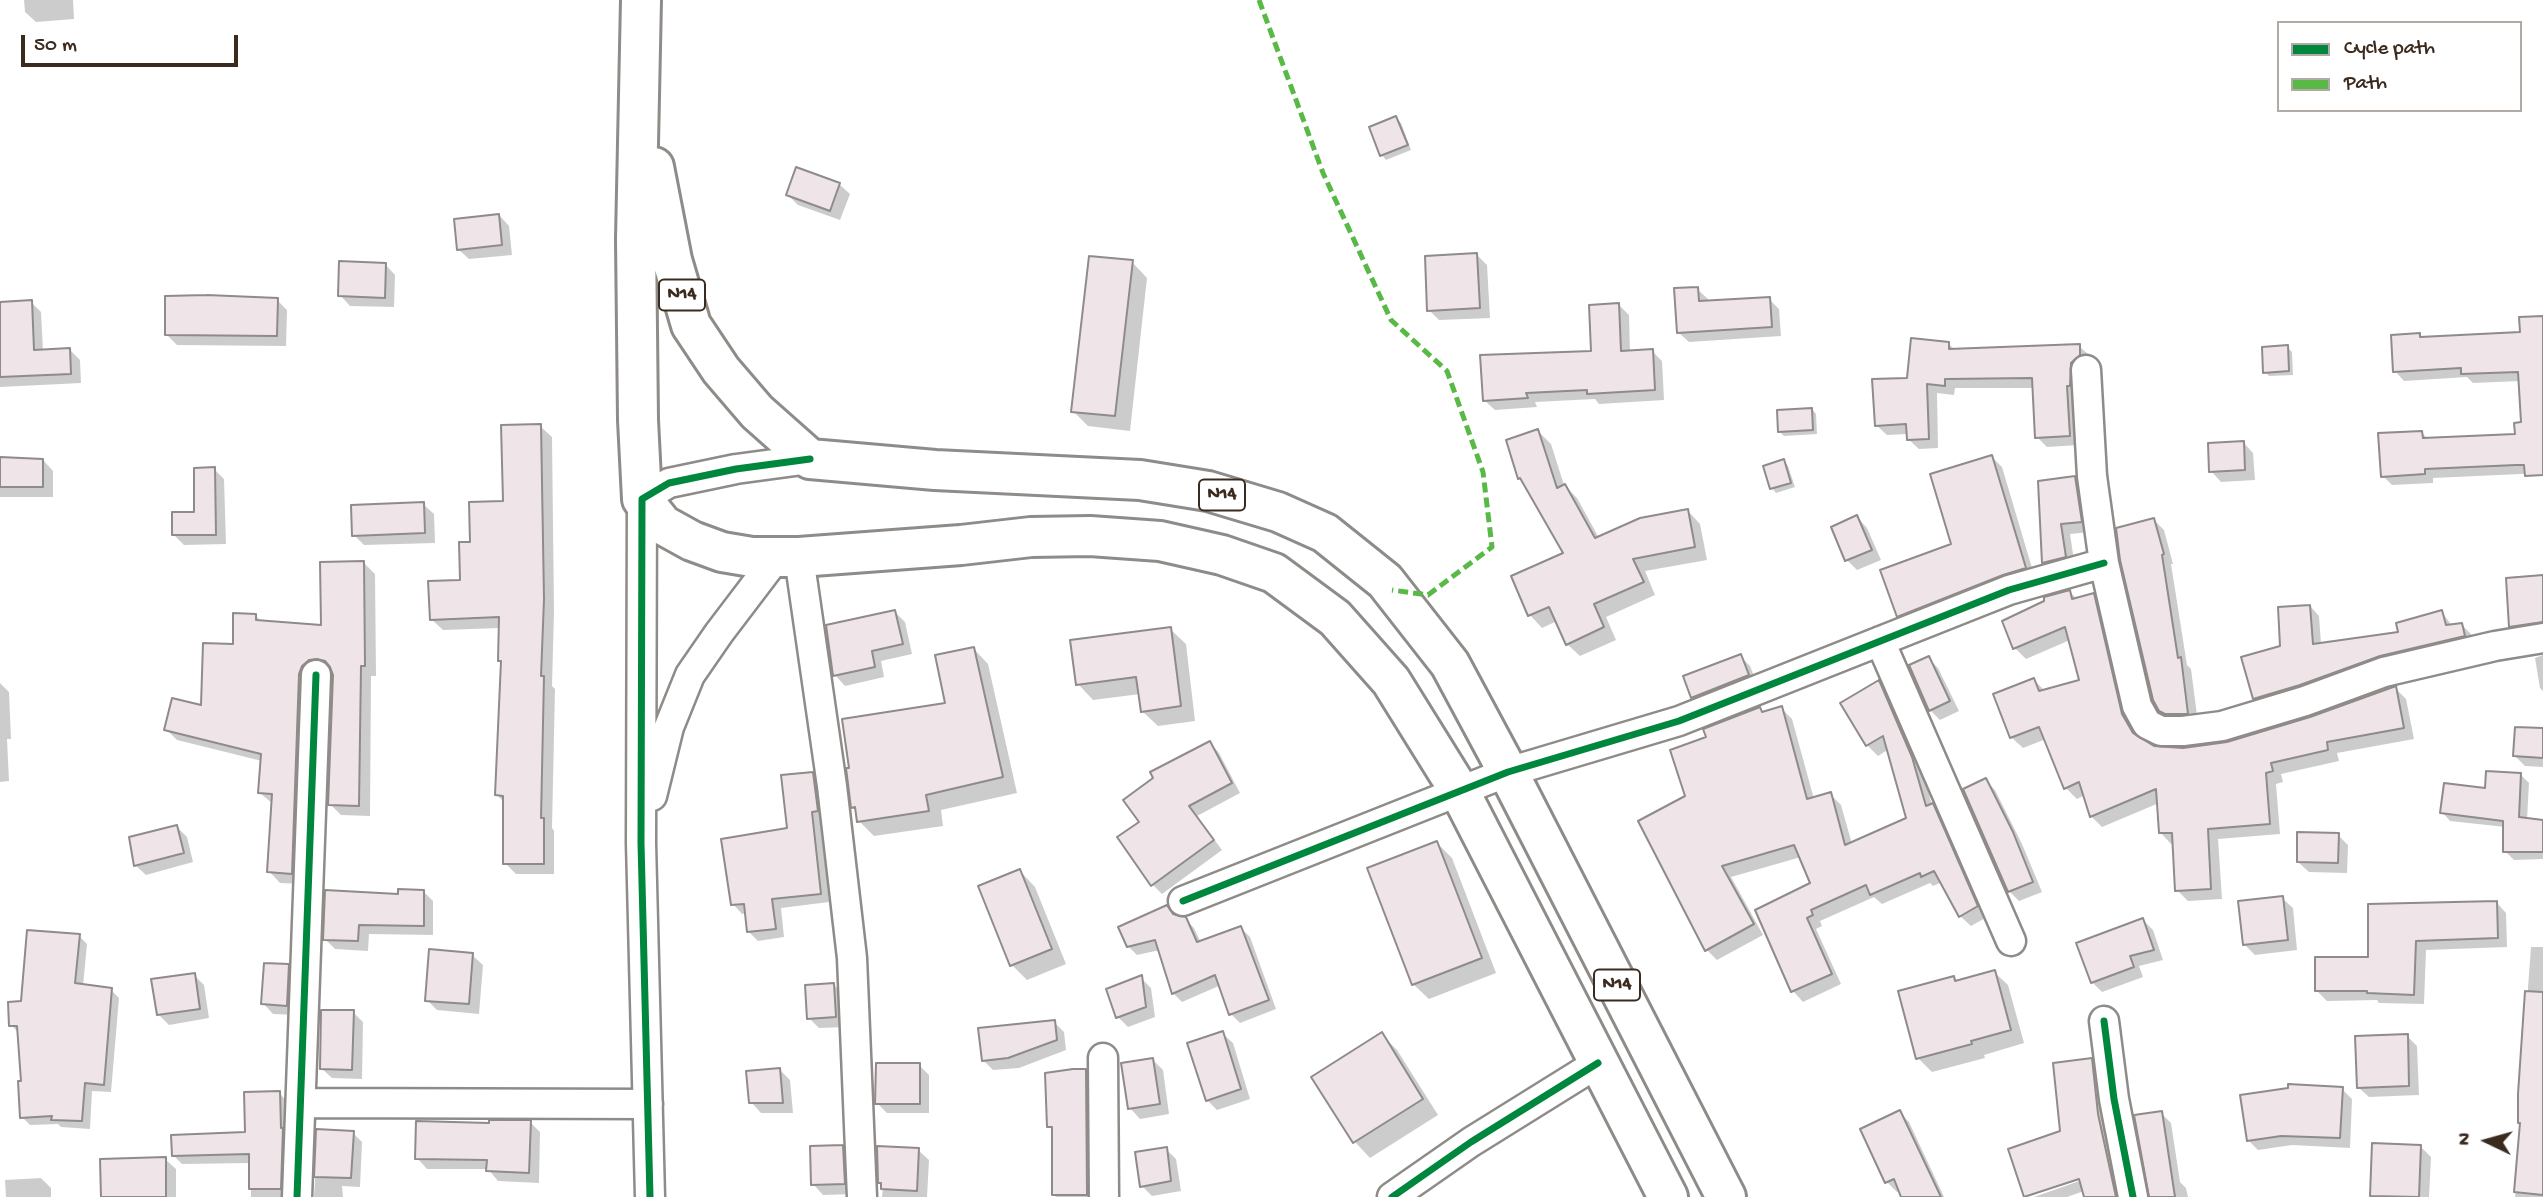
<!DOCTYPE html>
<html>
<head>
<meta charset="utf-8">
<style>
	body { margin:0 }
	#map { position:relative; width:2543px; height:1197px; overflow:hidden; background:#fff; font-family:"Gochi Hand",sans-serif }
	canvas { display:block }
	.legend { position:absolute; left:2277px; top:21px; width:245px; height:91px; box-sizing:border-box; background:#fff; border:2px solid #b1aaa5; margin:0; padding:9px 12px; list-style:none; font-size:21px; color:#3b2a1e }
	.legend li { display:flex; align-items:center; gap:14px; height:35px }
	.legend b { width:35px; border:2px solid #b1aaa5 }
	.north { position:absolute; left:2452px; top:1106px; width:70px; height:70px; -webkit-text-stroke:5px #fff; paint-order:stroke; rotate:275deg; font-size:19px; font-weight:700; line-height:28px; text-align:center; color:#3b2a1e }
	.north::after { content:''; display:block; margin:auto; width:24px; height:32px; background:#3b2a1e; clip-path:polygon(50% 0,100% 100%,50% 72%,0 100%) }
	.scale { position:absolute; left:21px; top:35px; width:217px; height:32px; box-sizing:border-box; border:4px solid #3b2a1e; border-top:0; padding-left:9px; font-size:21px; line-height:24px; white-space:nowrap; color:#3b2a1e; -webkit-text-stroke:5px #fff; paint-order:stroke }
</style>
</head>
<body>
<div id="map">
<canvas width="2543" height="1197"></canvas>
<ul class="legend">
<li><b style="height:9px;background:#00873e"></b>Cycle path</li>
<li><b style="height:9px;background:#58b947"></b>Path</li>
</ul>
<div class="north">N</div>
<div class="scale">50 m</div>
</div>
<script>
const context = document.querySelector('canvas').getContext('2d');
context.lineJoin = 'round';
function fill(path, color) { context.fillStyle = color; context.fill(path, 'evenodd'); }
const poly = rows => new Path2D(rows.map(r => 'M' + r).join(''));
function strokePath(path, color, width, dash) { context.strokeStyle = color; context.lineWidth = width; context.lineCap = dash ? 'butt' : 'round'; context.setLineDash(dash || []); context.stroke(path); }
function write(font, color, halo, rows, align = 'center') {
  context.font = font + ' "Gochi Hand",sans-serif'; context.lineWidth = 5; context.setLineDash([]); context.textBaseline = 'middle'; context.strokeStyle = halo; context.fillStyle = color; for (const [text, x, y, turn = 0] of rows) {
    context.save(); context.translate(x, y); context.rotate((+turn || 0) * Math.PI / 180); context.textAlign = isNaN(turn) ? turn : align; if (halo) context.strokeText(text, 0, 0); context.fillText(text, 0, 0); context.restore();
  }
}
const shadow = poly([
	[24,0,73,0,74,19,36,22,25,12],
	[1396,118,1401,123,1411,150,1386,160,1382,155],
	[839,184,850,194,840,220,798,205,788,195],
	[499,215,509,226,512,255,469,259,458,249],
	[1477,255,1487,265,1490,318,1439,320,1429,310],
	[1132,262,1147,278,1130,431,1088,426,1073,411],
	[385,264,395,275,394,307,350,306,340,295],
	[1697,289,1708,299,1708,302,1769,299,1779,309,1781,336,1689,342,1678,332],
	[277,300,287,310,286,346,177,345,167,335],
	[31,302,41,312,43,351,70,350,80,360,81,383,0,387,0,303],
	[1619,305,1629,315,1630,352,1652,351,1662,361,1664,400,1599,404,1595,399,1535,402,1537,407,1495,410,1484,400,1593,353],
	[2543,318,2543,473,2433,478,2433,483,2392,485,2383,476,2422,433,2429,440,2516,435,2523,424,2520,381,2473,383,2467,377,2404,381,2395,371,2420,335,2423,339,2522,334],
	[1949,344,1956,351,2079,346,2090,356,2090,365,2079,445,2047,447,2037,437,2034,388,1955,388,1954,395,1937,393,1938,448,1919,449,1908,439,1908,434,1887,435,1876,425,1908,379],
	[2287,347,2292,352,2293,375,2269,376,2265,372],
	[1812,409,1816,414,1817,434,1784,436,1780,432],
	[540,426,552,437,554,611,552,686,555,689,552,828,554,831,554,874,516,874,505,863,504,802,497,795,503,663,500,660,500,628,443,630,431,619,461,581,472,543,505,503],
	[1538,431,1551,444,1564,485,1577,498,1599,538,1688,511,1700,524,1707,560,1645,571,1655,595,1606,617,1616,640,1580,656,1567,644,1557,621,1542,628,1530,615,1513,577,1565,553,1525,483,1519,478],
	[2243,442,2253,453,2255,480,2221,482,2211,471],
	[1992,457,2002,467,2035,578,1908,626,1898,616,1953,545],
	[0,459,43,460,53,471,53,497,0,497],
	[1784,461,1788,466,1795,487,1776,493,1772,488],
	[214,469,224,479,226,544,184,545,174,535,196,514],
	[2075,478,2085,488,2091,532,2070,534,2075,567,2054,573,2044,562],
	[423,504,434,514,435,543,364,545,354,535],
	[1857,517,1867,528,1881,560,1857,570,1847,560],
	[2154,520,2164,530,2173,564,2171,564,2187,665,2191,669,2198,723,2171,721,2160,710],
	[363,562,375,574,376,676,371,676,370,816,341,815,330,804,334,675,333,670,330,669,320,671,303,884,280,883,269,871,273,804,260,793,262,761,177,740,166,729,202,707,234,646,255,615,262,622,322,626],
	[2543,577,2543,634,2521,636,2510,626],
	[2070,592,2077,599,2093,595,2104,606,2133,727,2140,739,2153,748,2183,749,2227,744,2310,719,2395,688,2406,699,2414,739,2337,753,2339,761,2281,774,2283,782,2276,784,2280,834,2218,839,2222,899,2188,901,2177,890,2174,844,2171,844,2160,832,2159,803,2102,827,2091,816,2085,795,2077,799,2066,788,2046,739,2023,748,2011,737,2034,680,2045,691,2081,681,2070,640,2026,659,2015,648,2004,622],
	[2310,606,2319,616,2321,644,2400,633,2442,612,2452,626,2462,625,2471,634,2474,645,2264,708,2255,698],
	[894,611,905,622,912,654,881,661,884,677,845,686,835,675],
	[1170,629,1186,644,1195,721,1158,726,1142,711,1140,694,1093,700,1078,684],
	[973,648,988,664,1017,793,941,810,943,826,874,836,859,821,857,812,853,807,948,705],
	[2543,655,2543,691,2540,688,2535,658],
	[1740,656,1750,666,1758,686,1703,707,1693,697],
	[1928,658,1938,668,1959,711,1940,720,1930,710],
	[1878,682,1889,692,1922,769,1932,805,1943,816,1987,917,1971,926,1960,916,1942,882,1933,886,1930,883,1882,904,1874,897,1820,921,1822,926,1816,929,1841,984,1803,1002,1793,991,1757,911,1813,884,1801,857,1731,877,1763,935,1717,960,1707,950,1687,796,1708,738,1760,709,1764,713,1781,708,1792,719,1814,799,1830,794,1841,805,1852,844,1908,819,1889,749,1878,756,1867,745],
	[0,683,9,692,11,739,7,739,9,781,0,782],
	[2543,730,2543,767,2525,766,2515,756],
	[1210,743,1219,753,1240,793,1197,816,1222,850,1162,894,1153,885,1141,822],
	[812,773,822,783,826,820,820,820,829,902,781,908,784,937,758,941,749,932,747,913,742,914,733,904,788,829],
	[2520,774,2529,783,2527,820,2543,822,2543,859,2514,860,2505,851,2505,827,2450,821,2442,812],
	[1985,780,1995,790,2022,844,2042,892,2019,901,2009,891],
	[176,826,187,837,193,862,146,875,135,865],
	[2338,835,2348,845,2347,873,2309,872,2298,862],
	[1437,843,1452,858,1496,973,1429,999,1413,984],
	[1020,871,1035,887,1066,964,1027,980,1012,965],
	[423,891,433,901,433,935,369,934,368,951,335,949,325,939,400,896],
	[2282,898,2293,908,2297,950,2255,955,2245,945],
	[2496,902,2506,913,2507,947,2426,950,2424,1004,2379,1003,2377,1000,2327,1001,2317,991,2370,959],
	[1167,907,1176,917,1185,919,1194,928,1201,943,1241,928,1250,937,1276,1009,1240,1023,1231,1014,1221,985,1182,1002,1173,993,1160,950,1137,955,1128,946],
	[2143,920,2153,930,2163,960,2139,966,2143,977,2102,992,2092,982],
	[79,936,87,944,83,986,111,990,119,998,111,1092,92,1091,90,1129,61,1127,58,1124,30,1125,22,1117,23,1083,19,1033,11,1025,23,1003],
	[2531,947,2543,947,2543,1197,2515,1197,2522,1124,2520,1095],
	[472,955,483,965,479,1014,437,1010,427,1000],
	[288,966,298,976,297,1015,273,1014,263,1003],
	[1994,972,2008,985,2024,1043,1984,1055,1985,1058,1932,1072,1918,1058,1954,978,1957,982],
	[194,975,204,985,209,1018,169,1025,158,1014],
	[1141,978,1151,988,1155,1017,1128,1027,1118,1017],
	[834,985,844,995,846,1027,819,1028,809,1018],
	[353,1012,363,1022,362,1079,332,1078,321,1068],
	[1054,1022,1064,1032,1066,1050,1019,1068,993,1070,983,1060],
	[1222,1033,1233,1043,1250,1099,1217,1110,1207,1100],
	[1382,1035,1397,1050,1438,1115,1370,1158,1355,1142,1314,1078],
	[2407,1036,2417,1046,2419,1095,2369,1097,2358,1087],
	[1153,1060,1163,1070,1169,1114,1140,1119,1130,1108],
	[2091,1060,2102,1070,2123,1197,2085,1197,2084,1191,2067,1197,2034,1197,2088,1178,2087,1175,2026,1197,2010,1150,2062,1132],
	[919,1065,929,1075,929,1113,887,1113,877,1103],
	[780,1070,790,1080,793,1113,761,1113,751,1102],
	[1086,1071,1096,1081,1097,1197,1056,1197,1053,1194,1054,1131,1048,1126],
	[2289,1089,2342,1089,2352,1099,2350,1148,2292,1145,2258,1150,2248,1140],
	[279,1093,288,1102,289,1197,251,1197,251,1163,182,1164,173,1155,247,1134],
	[1899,1112,1909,1122,1944,1197,1903,1197,1900,1190,1897,1192,1887,1182],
	[2161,1113,2171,1123,2180,1182,2186,1188,2188,1197,2151,1197],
	[530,1122,540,1132,539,1183,498,1181,488,1169,427,1169,417,1158,490,1124],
	[318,1131,353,1133,362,1142,360,1187,342,1186,343,1197,314,1197],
	[2374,1145,2421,1147,2431,1157,2429,1197,2373,1197],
	[842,1147,853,1157,854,1194,823,1195,813,1184],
	[1166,1149,1176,1159,1181,1191,1152,1196,1142,1186],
	[918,1150,929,1160,927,1197,882,1197,883,1186,880,1183],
	[165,1159,176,1169,176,1197,103,1197],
	[41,1178,51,1188,51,1197,6,1197,5,1180]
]);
const building = poly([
	[1396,116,1408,145,1380,156,1369,127,1396,116],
	[796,167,840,183,830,211,786,195,796,167],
	[499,214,502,245,457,250,454,219,499,214],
	[1477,253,1480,308,1427,311,1425,256,1477,253],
	[1089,256,1133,260,1115,416,1071,412,1089,256],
	[339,261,386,263,385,298,338,296,339,261],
	[1698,287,1699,301,1770,297,1772,327,1677,333,1674,288,1698,287],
	[207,295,278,298,277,336,165,335,165,296,207,295],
	[32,300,34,350,70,348,71,374,0,377,0,302,32,300],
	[1619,303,1621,351,1653,349,1655,390,1587,394,1587,390,1526,393,1528,398,1483,401,1480,355,1591,351,1589,305,1619,303],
	[2543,316,2543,475,2525,476,2524,465,2516,465,2425,469,2425,474,2381,477,2378,433,2422,431,2423,438,2515,434,2514,423,2521,422,2518,372,2461,374,2461,368,2393,372,2391,335,2420,333,2420,337,2520,332,2519,317,2543,316],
	[1911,338,1949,342,1949,349,2080,344,2080,355,2071,363,2070,386,2067,386,2070,436,2035,438,2032,378,1945,379,1945,386,1927,384,1929,439,1907,440,1906,424,1875,426,1872,379,1907,378,1911,338],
	[2288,345,2289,371,2263,373,2262,347,2288,345],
	[1812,408,1813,430,1778,432,1777,410,1812,408],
	[541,424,544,599,541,676,544,676,541,818,544,818,544,864,503,864,503,796,495,795,501,661,498,661,499,617,430,620,428,581,460,580,459,542,470,542,469,502,503,501,501,425,541,424],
	[1538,429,1557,488,1565,484,1595,538,1640,518,1688,509,1695,547,1633,559,1644,582,1594,604,1604,627,1566,645,1549,607,1528,616,1511,576,1563,553,1520,478,1518,479,1506,440,1538,429],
	[2244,441,2245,470,2209,472,2208,443,2244,441],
	[1992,455,2026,568,2003,575,1897,617,1880,570,1951,544,1930,474,1992,455],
	[0,457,43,459,43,487,0,487,0,457],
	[1784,459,1791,483,1770,489,1763,466,1784,459],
	[215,467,216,535,172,535,172,512,194,512,194,468,215,467],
	[2075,476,2082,522,2061,524,2066,557,2042,563,2038,481,2075,476],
	[424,502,425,533,352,536,351,505,424,502],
	[1857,515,1872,550,1845,561,1831,527,1857,515],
	[2154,518,2164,554,2162,555,2178,658,2181,657,2188,714,2165,714,2159,711,2153,700,2120,560,2116,528,2154,518],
	[364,561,365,666,361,666,359,806,328,805,333,675,330,667,325,661,317,659,309,660,302,666,299,674,292,874,267,872,272,794,258,793,261,754,164,730,172,698,201,705,203,643,233,644,233,613,256,614,256,620,321,625,320,562,364,561],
	[2543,575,2543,622,2509,627,2506,578,2543,575],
	[2070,590,2072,599,2094,593,2122,714,2133,733,2154,746,2183,748,2227,742,2310,717,2396,686,2404,728,2327,742,2328,750,2271,763,2273,771,2266,773,2270,824,2208,829,2211,889,2175,891,2172,833,2159,833,2156,789,2090,817,2079,782,2064,789,2039,727,2010,738,1993,694,2034,678,2039,691,2079,680,2065,627,2013,649,2002,621,2044,601,2044,597,2070,590],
	[2310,605,2313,644,2398,632,2396,623,2442,610,2446,625,2462,623,2465,636,2380,656,2300,685,2253,699,2241,657,2280,646,2278,607,2310,605],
	[895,610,903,644,872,651,875,667,833,676,826,625,895,610],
	[1171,627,1181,706,1141,712,1136,677,1076,685,1070,640,1171,627],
	[974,647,1003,777,926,795,929,811,857,822,855,807,851,808,846,768,849,768,842,719,945,703,935,655,974,647],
	[1741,654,1749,675,1691,698,1683,676,1741,654],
	[1929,656,1950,701,1929,711,1909,665,1929,656],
	[1879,680,1912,757,1926,806,1933,803,1978,906,1959,917,1934,871,1921,877,1920,873,1870,895,1866,885,1811,910,1813,915,1807,918,1832,974,1791,992,1755,910,1810,883,1794,845,1722,866,1754,924,1705,951,1638,821,1685,796,1670,750,1706,737,1703,729,1760,707,1762,712,1782,706,1807,799,1831,792,1845,845,1906,818,1883,736,1866,746,1840,703,1879,680],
	[2515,727,2543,728,2543,758,2513,756,2515,727],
	[1210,741,1232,783,1189,806,1214,840,1151,886,1117,837,1139,822,1123,800,1153,778,1150,772,1210,741],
	[2486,771,2521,773,2519,817,2543,820,2543,852,2503,852,2503,821,2440,813,2444,783,2485,788,2486,771],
	[813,772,818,811,812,812,821,894,772,899,776,929,747,932,744,904,731,905,721,839,787,828,781,775,813,772],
	[1986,778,2013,832,2033,882,2008,892,1963,789,1986,778],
	[177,825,184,853,134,866,129,837,177,825],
	[2297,832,2339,833,2338,863,2297,862,2297,832],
	[1437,841,1482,958,1412,985,1367,868,1437,841],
	[1020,869,1052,949,1010,966,978,886,1020,869],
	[398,889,424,890,424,926,359,925,358,941,323,940,325,890,398,894,398,889],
	[2283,896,2288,940,2243,945,2238,901,2283,896],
	[2497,901,2498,938,2416,941,2414,995,2367,993,2367,991,2315,991,2315,957,2368,957,2368,904,2497,901],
	[1167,905,1173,914,1186,917,1197,942,1241,926,1269,1000,1229,1015,1215,975,1172,994,1155,940,1127,947,1118,927,1167,905],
	[2143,918,2154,950,2130,956,2134,967,2091,983,2076,943,2143,918],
	[27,930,80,934,75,983,112,988,104,1085,85,1083,82,1121,51,1120,52,1116,20,1118,18,1081,21,1081,17,1026,9,1026,8,1002,21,1001,27,930],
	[429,949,473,953,469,1004,425,1001,429,949],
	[264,963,289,964,287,1006,261,1004,264,963],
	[1995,970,2011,1030,1971,1041,1972,1044,1916,1059,1898,991,1954,976,1955,981,1995,970],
	[195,973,200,1009,157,1015,151,979,195,973],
	[1142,975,1146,1007,1116,1018,1106,989,1142,975],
	[834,983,836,1017,807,1019,805,985,834,983],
	[2525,991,2543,992,2543,1195,2514,1192,2520,1123,2518,1123,2518,1094,2525,991],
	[321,1010,354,1010,352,1070,320,1069,321,1010],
	[1055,1020,1057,1040,1008,1058,982,1061,978,1028,1055,1020],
	[1223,1031,1241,1089,1206,1101,1187,1043,1223,1031],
	[1382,1032,1423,1099,1353,1143,1311,1077,1382,1032],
	[2408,1034,2409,1086,2357,1088,2355,1036,2408,1034],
	[1153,1058,1160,1104,1128,1109,1121,1063,1153,1058],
	[2092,1058,2098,1114,2116,1197,2084,1197,2079,1179,2024,1197,2008,1149,2060,1131,2053,1063,2092,1058],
	[876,1063,920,1063,920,1104,875,1104,876,1063],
	[780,1068,783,1103,749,1103,746,1071,780,1068],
	[1073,1069,1086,1069,1087,1195,1052,1195,1052,1127,1047,1127,1045,1073,1073,1069],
	[2288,1084,2343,1087,2340,1138,2281,1136,2247,1141,2240,1095,2288,1088,2288,1084],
	[280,1091,281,1128,283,1128,281,1189,249,1189,249,1154,172,1156,171,1135,245,1132,244,1092,280,1091],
	[1900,1110,1941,1197,1901,1197,1894,1179,1885,1183,1860,1129,1900,1110],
	[2162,1111,2175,1197,2149,1197,2134,1115,2162,1111],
	[489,1120,531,1120,529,1173,486,1171,487,1160,415,1159,416,1121,489,1123,489,1120],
	[316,1129,354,1131,351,1178,314,1177,316,1129],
	[2372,1143,2421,1145,2419,1197,2370,1196,2372,1143],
	[843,1145,845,1184,811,1185,810,1146,843,1145],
	[877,1146,919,1148,917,1191,881,1189,881,1183,878,1183,877,1146],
	[1167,1147,1171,1181,1140,1187,1135,1152,1167,1147],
	[166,1157,166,1197,101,1197,100,1159,166,1157]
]);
const street = poly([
	[2086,370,2092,476,2104,563,2137,706,2147,724,2161,731,2183,731,2222,726,2305,701,2384,672,2495,646,2543,638],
	[799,557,832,786,852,958,862,1197],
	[1880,641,2011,941],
	[652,796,669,727,690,675,719,633,776,558],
	[1183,901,1508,772,1679,721,2009,590,2104,563],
	[2104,1021,2114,1099,2133,1197],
	[1103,1058,1104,1197],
	[301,1103,648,1104],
	[297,1197,316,675],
	[650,1197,641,843,642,499,669,483,736,469,810,459],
	[1392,1197,1471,1142,1598,1063]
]);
const primary = poly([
	[641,0,636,239,638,420,642,499,663,525,692,541,722,552,752,557,799,557,961,545,1031,537,1090,536,1160,541,1222,555,1274,573,1335,618,1391,681,1460,792,1668,1197],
	[654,167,672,260,691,325,721,370,757,412,810,459,935,470,1140,480,1208,491,1278,512,1325,533,1385,581,1450,664,1508,772,1726,1197]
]);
const quiet = poly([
	[1259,0,1323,173,1391,320,1447,371,1483,472,1492,547,1428,595,1392,590]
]);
const cycleway = poly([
	[1183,901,1508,772,1679,721,2009,590,2104,563],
	[2104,1021,2114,1099,2133,1197],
	[297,1197,316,675],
	[650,1197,641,843,642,499,669,483,736,469,810,459],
	[1392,1197,1471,1142,1598,1063]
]);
const shields = [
	[682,295,46],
	[1222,495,46],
	[1617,985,46]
];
const shieldNames = [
	["N14",682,295],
	["N14",1222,495],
	["N14",1617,985]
];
fill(shadow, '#0003');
fill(building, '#efe5e9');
strokePath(building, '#8e8b88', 2);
strokePath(street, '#8e8b88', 33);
strokePath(primary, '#8e8b88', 44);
strokePath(street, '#fff', 28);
strokePath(primary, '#fff', 38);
strokePath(quiet, '#58b947', 5, [10, 5]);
strokePath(cycleway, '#00873e', 7);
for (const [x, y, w] of shields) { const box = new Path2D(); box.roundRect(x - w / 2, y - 15.5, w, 31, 5); context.fillStyle = '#fff'; context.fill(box); strokePath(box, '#3b2a1e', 2); }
write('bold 19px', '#3b2a1e', null, shieldNames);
</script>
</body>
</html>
